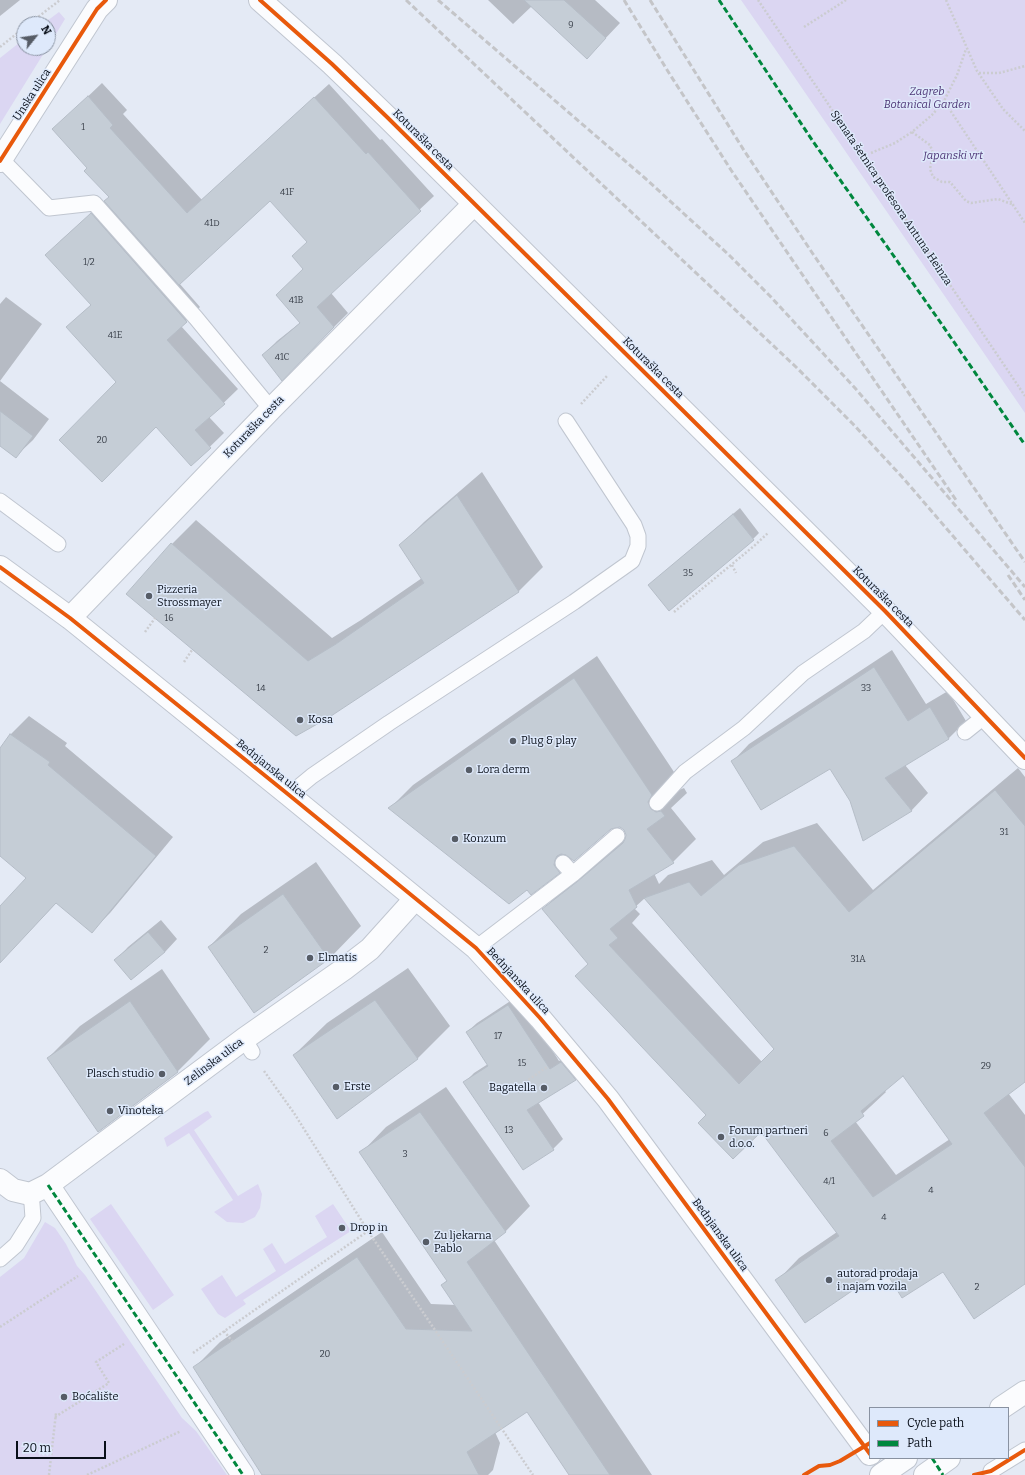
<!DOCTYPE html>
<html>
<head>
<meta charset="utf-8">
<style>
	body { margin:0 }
	#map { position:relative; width:1025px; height:1475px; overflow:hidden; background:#e4eaf5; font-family:Bitter,serif }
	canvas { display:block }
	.legend { position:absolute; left:869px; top:1407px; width:140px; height:52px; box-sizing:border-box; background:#dee9fb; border:1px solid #8992a1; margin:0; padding:5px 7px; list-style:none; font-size:12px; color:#090f19 }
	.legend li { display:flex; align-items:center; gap:8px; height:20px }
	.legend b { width:20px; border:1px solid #8992a1 }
	.north { position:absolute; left:16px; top:16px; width:40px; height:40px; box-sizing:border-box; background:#dee9fb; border:1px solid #8992a1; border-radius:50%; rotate:60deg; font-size:11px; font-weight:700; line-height:16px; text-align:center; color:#090f19 }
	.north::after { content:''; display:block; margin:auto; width:14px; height:18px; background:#565c66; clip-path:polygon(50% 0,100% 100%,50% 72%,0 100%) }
	.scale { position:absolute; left:16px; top:1441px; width:90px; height:18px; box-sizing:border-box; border:2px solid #090f19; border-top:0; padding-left:5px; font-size:12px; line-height:14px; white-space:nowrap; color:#090f19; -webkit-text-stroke:3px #dee9fb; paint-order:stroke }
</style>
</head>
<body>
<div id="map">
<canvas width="1025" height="1475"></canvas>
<ul class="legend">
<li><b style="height:5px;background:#e8590c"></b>Cycle path</li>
<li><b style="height:5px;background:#00873e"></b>Path</li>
</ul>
<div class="north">N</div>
<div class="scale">20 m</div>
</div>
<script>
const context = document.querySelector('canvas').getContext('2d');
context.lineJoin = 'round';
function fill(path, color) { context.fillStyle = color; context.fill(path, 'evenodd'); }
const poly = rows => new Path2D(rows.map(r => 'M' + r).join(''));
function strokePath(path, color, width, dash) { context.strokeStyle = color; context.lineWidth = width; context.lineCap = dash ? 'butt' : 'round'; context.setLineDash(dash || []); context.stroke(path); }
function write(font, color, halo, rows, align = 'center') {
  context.font = font + ' Bitter,serif'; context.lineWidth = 3; context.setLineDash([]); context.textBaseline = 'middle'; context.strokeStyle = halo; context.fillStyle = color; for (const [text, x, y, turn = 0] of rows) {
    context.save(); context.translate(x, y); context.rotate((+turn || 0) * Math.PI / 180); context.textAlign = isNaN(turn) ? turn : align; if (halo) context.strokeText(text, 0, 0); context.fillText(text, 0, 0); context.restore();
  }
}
const green = poly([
	[741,0,1025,0,1025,413,782,59],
	[59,12,65,19,48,47,48,24,43,24],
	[24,39,24,48,47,48,0,124,0,58],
	[208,1111,212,1117,194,1130,238,1196,258,1184,262,1194,260,1208,255,1217,243,1223,227,1222,214,1212,233,1200,189,1133,167,1147,164,1138,205,1112],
	[111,1204,174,1295,153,1310,90,1219],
	[333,1204,351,1231,243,1300,246,1304,225,1318,218,1314,201,1289,222,1275,236,1297,276,1271,263,1249,272,1243,285,1264,327,1237,315,1216],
	[45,1222,55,1228,66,1244,77,1266,85,1275,182,1418,196,1431,227,1475,0,1475,0,1277,24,1258]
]);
const shadow = poly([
	[0,0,20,0,0,16],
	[488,0,595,0,620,23,602,42,532,6,513,24],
	[102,83,127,110,123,114,202,200,329,84,380,140,382,139,434,196,331,293,348,313,282,379,263,355,277,341,301,322,308,241,270,200,179,283,200,307,181,326,238,389,209,417,224,433,191,465,67,327,91,305,60,241,110,197,89,168,54,129],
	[6,297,42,324,0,381,49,419,33,440,15,457,0,445,0,304],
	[482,472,543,567,519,591,327,717,172,544,196,520,332,638,361,620,422,578,400,546,424,522],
	[740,508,759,533,753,539,649,585],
	[892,650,926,704,948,691,966,721,949,738,905,765,928,793,911,811,851,801,831,768,732,762,749,744],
	[597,656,674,772,670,778,679,790,684,788,687,793,671,808,696,839,673,862,654,873,659,884,668,875,712,860,724,875,763,842,817,823,873,890,1018,768,1025,777,1025,1080,1008,1093,1025,1115,1025,1283,943,1270,884,1267,777,1281,799,1258,837,1232,761,1130,707,1115,589,963,544,909,566,886,602,859,626,838,627,835,624,829,620,826,611,828,572,859,559,872,527,889,390,808,413,785],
	[645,898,775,1049,762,1062,632,923,640,914,634,908],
	[903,1075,950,1139,896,1175,855,1121,886,1092,884,1090],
	[29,716,67,743,65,746,173,837,110,913,92,931,57,902,0,962,0,907,28,878,0,854,0,749,11,734],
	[316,862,361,926,329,959,209,947,241,914],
	[161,920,177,939,165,952,116,960,128,947],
	[408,968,450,1026,417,1059,294,1055,327,1023],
	[162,969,210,1039,178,1071,98,1131,48,1058,80,1026],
	[518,996,559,1061,571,1054,584,1070,575,1079,538,1102,563,1139,553,1149,523,1168,465,1082,474,1073,488,1064,467,1032,477,1023],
	[446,1087,530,1206,505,1232,494,1240,652,1475,570,1475,527,1411,495,1432,500,1443,493,1470,488,1475,264,1475,195,1367,220,1342,382,1232,431,1304,456,1305,443,1285,447,1280,361,1153,386,1127]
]);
const building = poly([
	[524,0,564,0,606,38,587,59,524,0],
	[88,96,113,125,110,128,187,213,314,97,366,154,368,152,421,211,317,307,334,327,282,381,262,355,300,323,276,295,303,269,292,256,307,242,270,201,179,285,104,201,109,197,84,171,87,168,52,129,88,96],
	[91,213,187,322,167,340,225,404,195,430,211,448,191,466,156,427,102,482,59,440,116,382,66,327,91,305,45,255,91,213],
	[0,411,33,436,16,458,0,446,0,411],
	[457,495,519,592,328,718,296,736,126,594,171,543,308,661,336,644,424,583,399,545,457,495],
	[733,514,754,540,669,611,648,585,733,514],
	[874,667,908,721,930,707,949,739,885,778,912,811,863,841,850,801,830,769,761,810,731,761,874,667],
	[574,678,652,795,648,802,651,809,656,812,661,811,665,816,647,829,674,863,629,890,637,907,610,929,618,938,609,945,739,1084,774,1049,644,898,689,882,701,896,739,865,794,846,849,912,995,790,1025,826,1025,1082,984,1113,1025,1167,1025,1284,974,1319,943,1272,902,1298,884,1269,805,1323,775,1280,839,1236,761,1132,733,1159,698,1123,706,1115,575,976,588,964,542,909,578,881,623,843,625,839,626,835,624,830,620,827,611,829,574,861,566,855,561,854,557,856,555,860,554,865,560,873,531,895,527,890,509,904,388,808,574,678],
	[903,1076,952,1144,873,1197,831,1141,864,1116,861,1111,903,1076],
	[10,734,50,762,48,765,156,856,92,933,56,903,0,963,0,906,26,878,0,856,0,748,10,734],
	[283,894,329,959,254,1013,208,947,283,894],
	[148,932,165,952,131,980,114,960,148,932],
	[375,1000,418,1059,337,1119,293,1055,375,1000],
	[130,1001,178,1072,98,1132,47,1058,130,1001],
	[508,1005,550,1069,561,1062,576,1080,527,1110,554,1150,523,1170,463,1082,488,1066,466,1032,508,1005],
	[420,1112,506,1232,467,1262,610,1475,569,1475,527,1412,467,1452,479,1475,262,1475,193,1367,357,1257,406,1329,472,1331,441,1285,447,1281,359,1152,420,1112]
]);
const path = poly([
	[758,0,1025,396],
	[946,0,977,71,1003,109,1025,131],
	[29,24,60,0],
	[804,27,846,0],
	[0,47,24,28],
	[979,73,999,73,1025,66],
	[944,101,1025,223],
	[912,132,930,145,933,153,930,169,933,177,942,182,950,182,966,201,971,203,998,199,1014,205],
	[871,153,895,143,912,132,932,115,944,101,957,75,966,49],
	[581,404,607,376],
	[732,565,736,573],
	[674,612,754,546,768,533],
	[145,632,155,618],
	[184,662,192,650],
	[264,1071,294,1113,368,1231,533,1475],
	[512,1091,547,1067],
	[0,1327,78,1276],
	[224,1331,232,1341],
	[193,1353,368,1231],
	[55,1417,109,1383,96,1362,124,1344],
	[49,1475,56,1413],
	[87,1475,181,1431]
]);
const lane = poly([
	[1,159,49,208,94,203,196,318,271,409],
	[0,501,58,544],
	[965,732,985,716],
	[289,795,312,776,389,723,574,602,632,561,638,546,638,536,634,525,566,421],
	[657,803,685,772,744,728,803,673,864,631,885,611],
	[563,863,573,874],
	[476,948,573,874,617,836],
	[244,1039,252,1052],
	[0,1259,16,1245,33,1218,32,1204,30,1194],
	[991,1471,1025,1450]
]);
const street = poly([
	[260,0,332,64,388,118,885,611,1025,758],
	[0,161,97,9,106,0],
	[0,567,70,618,289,795,476,948,540,1018,608,1099,870,1454],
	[70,618,271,409,474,204],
	[0,1180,13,1190,30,1194,48,1185,244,1039,344,969,370,949,415,899],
	[48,1185,243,1475]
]);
const secondary = poly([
	[1001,1408,1025,1392],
	[881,1475,906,1458],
	[925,1475,949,1458]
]);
const rail = poly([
	[406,0,796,367,853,424,904,479,1025,620],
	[438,0,646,179,729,255,770,296,855,388,1025,587],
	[624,0,669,73,731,170,956,500],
	[650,0,745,152,813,254,1025,562],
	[1008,575,1025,600]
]);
const quiet = poly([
	[719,0,812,140,936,316,1025,445],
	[48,1185,243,1475],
	[932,1458,943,1475]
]);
const cycleway = poly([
	[260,0,332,64,388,118,885,611,1025,758],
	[0,161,97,9,106,0],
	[0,567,70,618,289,795,476,948,540,1018,608,1099,870,1454],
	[804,1475,819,1466,830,1465,840,1461,870,1443],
	[974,1475,991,1471,1025,1450]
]);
const markers = [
	[149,596,4,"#565c66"],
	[300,720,4,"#565c66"],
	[513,741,4,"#565c66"],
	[469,770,4,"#565c66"],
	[455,839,4,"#565c66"],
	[310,958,4,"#565c66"],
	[162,1074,4,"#565c66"],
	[336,1087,4,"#565c66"],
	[544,1088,4,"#565c66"],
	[110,1111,4,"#565c66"],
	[721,1137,4,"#565c66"],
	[342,1228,4,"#565c66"],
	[426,1242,4,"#565c66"],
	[829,1280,4,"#565c66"],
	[64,1397,4,"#565c66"]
];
const numberNames = [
	["9",571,25],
	["1",83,127],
	["41F",287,192],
	["41D",212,223],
	["1/2",89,262],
	["41B",296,300],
	["41E",115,335],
	["41C",282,357],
	["20",102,440],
	["35",688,573],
	["16",169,618],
	["14",261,688],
	["33",866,688],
	["31",1004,832],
	["2",266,950],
	["31A",858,959],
	["17",498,1036],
	["15",522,1063],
	["29",986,1066],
	["13",509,1130],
	["6",826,1133],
	["3",405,1154],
	["4/1",829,1181],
	["4",931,1190],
	["4",884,1217],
	["2",977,1287],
	["20",325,1354]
];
const parkNames = [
	["Zagreb",927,92],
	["Botanical Garden",927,105],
	["Japanski vrt",953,156]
];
const streetNames = [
	["Unska ulica",32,95,-57],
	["Koturaška cesta",423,140,45],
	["Sjenata šetnica profesora Antuna Heinza",891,198,56],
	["Koturaška cesta",653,368,45],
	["Koturaška cesta",254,427,-46],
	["Koturaška cesta",883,597,45],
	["Bednjanska ulica",271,769,39],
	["Bednjanska ulica",518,981,47],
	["Zelinska ulica",214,1062,-37],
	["Bednjanska ulica",720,1235,54]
];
const poiNames = [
	["Pizzeria",157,590],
	["Strossmayer",157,603],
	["Kosa",308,720],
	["Plug & play",521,741],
	["Lora derm",477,770],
	["Konzum",463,839],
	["Elmatis",318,958],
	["Plasch studio",154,1074,"right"],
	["Erste",344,1087],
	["Bagatella",536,1088,"right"],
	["Vinoteka",118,1111],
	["Forum partneri",729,1131],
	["d.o.o.",729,1144],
	["Drop in",350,1228],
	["Zu ljekarna",434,1236],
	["Pablo",434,1249],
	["autorad prodaja",837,1274],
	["i najam vozila",837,1287],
	["Boćalište",72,1397]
];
fill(green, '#dbd6f2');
fill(shadow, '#0003');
fill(building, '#c5cdd6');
strokePath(building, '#b5bdc7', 1);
strokePath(lane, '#c0c6d0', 17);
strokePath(street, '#c0c6d0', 24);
strokePath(secondary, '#c0c6d0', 24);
strokePath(path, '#cbccd0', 2.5, [2, 2]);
strokePath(lane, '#fbfcfe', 15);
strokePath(street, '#fbfcfe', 22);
strokePath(secondary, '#fbfcfe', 22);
strokePath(rail, '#c4c5c8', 3, [6, 3]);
strokePath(quiet, '#00873e', 3, [6, 3]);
strokePath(cycleway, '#e8590c', 4);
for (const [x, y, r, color] of markers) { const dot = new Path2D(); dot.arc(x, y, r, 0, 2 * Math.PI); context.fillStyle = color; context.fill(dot); strokePath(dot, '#dee9fb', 1.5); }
write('9px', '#383e48', null, numberNames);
write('italic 11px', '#4e3676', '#dee9fb', parkNames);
write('11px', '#090f19', '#dee9fb', streetNames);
write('11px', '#090f19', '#dee9fb', poiNames, 'left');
</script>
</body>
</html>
